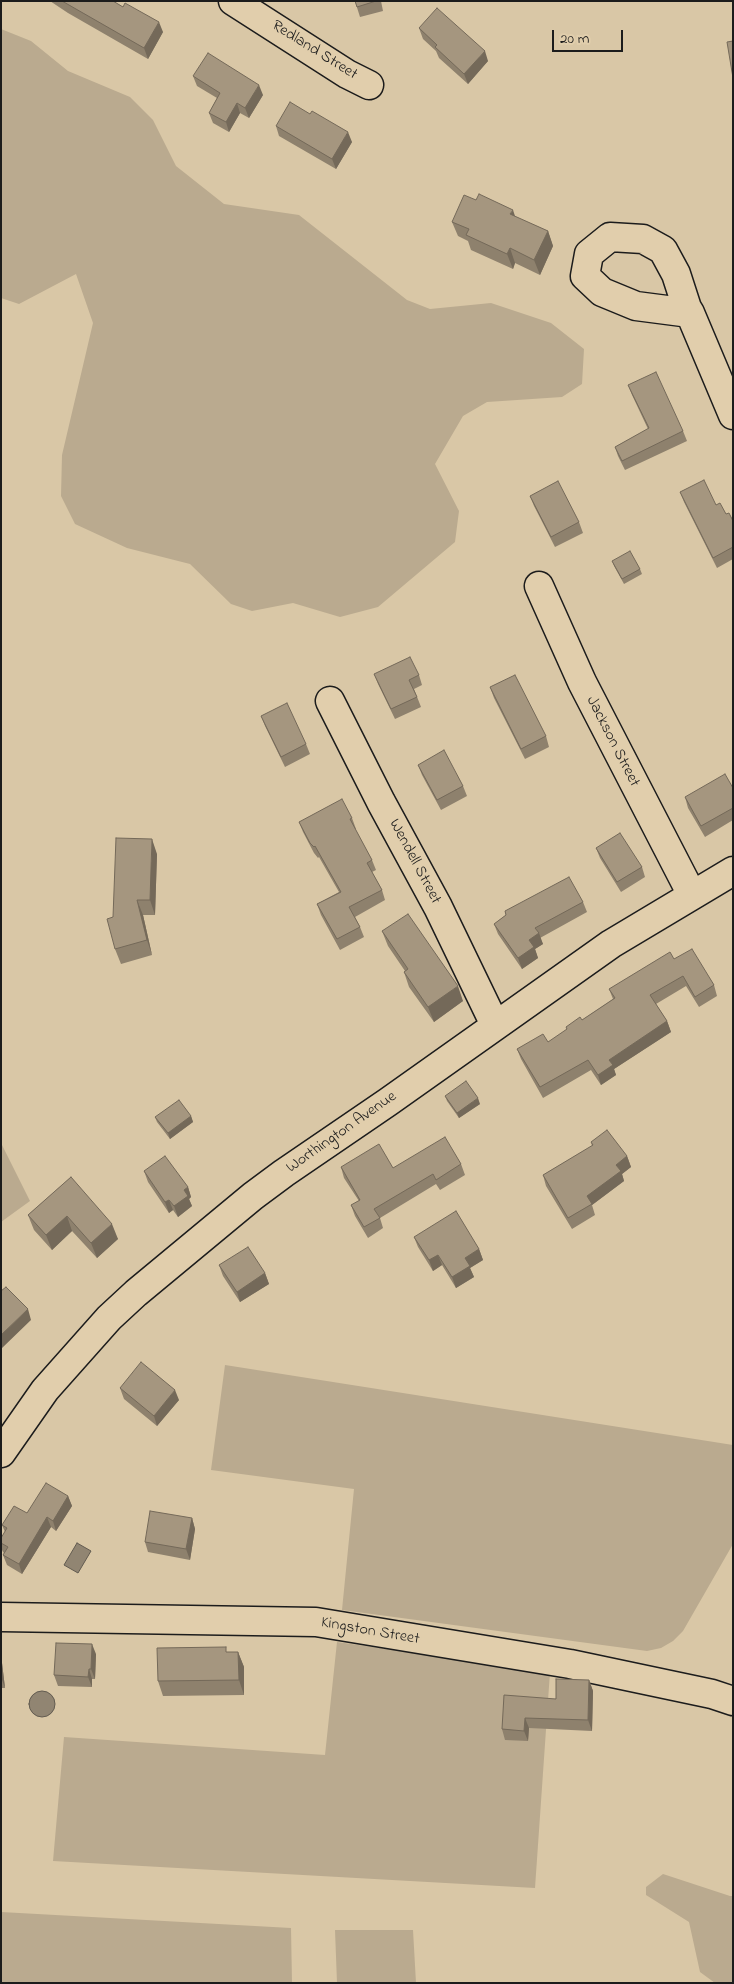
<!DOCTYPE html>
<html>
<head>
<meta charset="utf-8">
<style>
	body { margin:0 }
	#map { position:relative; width:734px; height:1984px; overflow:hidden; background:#d9c7a6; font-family:"Indie Flower",sans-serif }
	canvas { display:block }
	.frame { position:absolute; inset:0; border:2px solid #1c1c1c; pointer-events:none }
	.scale { position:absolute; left:552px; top:30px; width:71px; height:22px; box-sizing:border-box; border:2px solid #1c1c1c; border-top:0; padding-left:6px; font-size:15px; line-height:18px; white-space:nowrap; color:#1c1c1c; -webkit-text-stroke:4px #e1ceac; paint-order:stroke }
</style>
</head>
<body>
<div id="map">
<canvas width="734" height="1984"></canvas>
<div class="frame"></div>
<div class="scale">20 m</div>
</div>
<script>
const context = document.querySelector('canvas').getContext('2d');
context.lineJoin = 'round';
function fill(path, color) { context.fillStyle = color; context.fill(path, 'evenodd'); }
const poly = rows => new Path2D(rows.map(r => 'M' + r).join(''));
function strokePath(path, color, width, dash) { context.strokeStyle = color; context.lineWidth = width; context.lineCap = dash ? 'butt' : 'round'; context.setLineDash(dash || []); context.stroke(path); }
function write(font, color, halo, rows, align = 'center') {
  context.font = font + ' "Indie Flower",sans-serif'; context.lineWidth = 4; context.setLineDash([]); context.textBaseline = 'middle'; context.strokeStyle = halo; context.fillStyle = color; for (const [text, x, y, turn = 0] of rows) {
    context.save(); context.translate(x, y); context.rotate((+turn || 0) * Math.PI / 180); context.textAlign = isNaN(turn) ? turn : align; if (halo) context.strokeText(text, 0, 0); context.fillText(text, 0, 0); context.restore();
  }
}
const green = poly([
	[1,29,31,41,68,71,130,97,153,120,176,166,224,204,299,215,407,300,430,309,491,303,551,323,584,349,582,384,562,397,487,402,463,416,435,464,459,511,455,542,378,607,340,617,293,603,252,611,231,604,190,564,127,548,75,524,61,496,62,455,93,323,76,274,19,304,1,298],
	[1,1143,30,1201,1,1222],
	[225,1365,733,1445,733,1544,683,1631,673,1641,661,1648,647,1651,342,1610,354,1489,211,1470],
	[337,1642,550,1672,535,1888,53,1861,64,1737,325,1755],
	[663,1874,730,1896,733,1896,733,1983,715,1983,700,1972,689,1922,646,1895,646,1887],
	[1,1912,291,1928,292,1983,1,1983],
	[335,1930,413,1930,416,1983,337,1983]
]);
const water = poly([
	[77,1543,91,1551,78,1573,64,1565,77,1543],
	'29 1704a13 13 0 1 1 26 0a13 13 0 1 1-26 0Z'
]);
const minor = poly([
	[233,1,347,74,369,85],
	[690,313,636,306,602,292,585,276,589,254,610,237,643,239,663,250,676,274,687,308,690,313,733,415],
	[539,586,582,682,692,895],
	[330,701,381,802,438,907,495,1025],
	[1,1453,45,1390,109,1318,136,1293,253,1196,284,1173,388,1102,611,944,733,871],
	[1,1617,316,1622,570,1664,712,1694,733,1701]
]);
const wall = poly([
	[50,1,113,1,163,32,148,59,68,13],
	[355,1,381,1,383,11,360,17],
	[419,28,488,61,468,84,439,58,436,51,423,39],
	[193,76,263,95,249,118,240,113,229,132,213,123,209,113,217,98,197,86],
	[310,114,352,142,336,169,279,136,276,126],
	[515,217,548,231,553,246,540,275,515,263,513,269,471,250,468,241,458,236,452,222],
	[628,385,683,431,687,441,625,470,618,456,615,447,648,429,632,395],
	[680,492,716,505,733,521,733,559,717,568,684,502],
	[530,496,579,522,583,533,555,547,534,506],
	[612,561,640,569,642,574,624,584,614,566],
	[374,674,419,675,422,685,414,689,421,707,395,719,378,684],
	[490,687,546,736,549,747,525,759,494,698],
	[261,716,306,744,310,754,285,767,265,726],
	[418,765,463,786,467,796,441,810,422,775],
	[733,788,733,820,705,837,688,808,685,797],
	[352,818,356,829,355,829,372,860,376,870,372,872,382,890,385,900,355,917,360,927,364,937,340,950,321,915,317,904,339,892,319,857,318,858,314,853,303,832,299,822],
	[596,848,642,867,645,877,621,892,600,858],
	[157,854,155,915,143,915,152,955,121,964,115,949,113,917],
	[583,902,587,912,540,938,543,944,535,949,538,958,522,969,498,934,494,924,506,915,505,911],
	[382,931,463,1001,434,1022,409,987,404,972,405,971,388,946],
	[674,959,714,985,717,996,699,1007,686,986,656,1004,667,1021,671,1032,614,1069,616,1075,601,1085,591,1070,543,1098,521,1059,517,1049,548,1042,567,1030,566,1027,582,1020,613,999,609,989],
	[445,1096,480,1104,459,1118,447,1101],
	[191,1116,193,1122,170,1139,157,1122,155,1117],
	[591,1142,627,1156,631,1167,622,1174,624,1181,592,1205,595,1215,572,1229,546,1186,543,1175,592,1146],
	[461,1164,465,1175,440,1190,436,1184,380,1218,383,1228,368,1238,355,1216,351,1205,359,1201,344,1178,341,1167,393,1168],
	[144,1171,188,1187,191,1197,189,1199,192,1206,178,1217,173,1210,169,1213,148,1182],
	[71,1177,118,1239,97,1258,72,1231,52,1250,34,1230,28,1215],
	[414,1237,479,1249,483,1260,470,1268,474,1277,456,1288,442,1265,433,1271,418,1247],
	[219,1265,265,1273,269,1284,240,1302,223,1276],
	[120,1388,179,1400,157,1426,124,1399],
	[68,1496,72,1506,56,1531,51,1527,22,1574,7,1565,3,1555,4,1553,3,1552,1,1548,1,1538,5,1532,2,1525,27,1513],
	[192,1518,195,1529,190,1560,148,1552,145,1542],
	[228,1652,238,1652,244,1667,244,1695,163,1696,158,1681],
	[1,1654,5,1688,1,1688],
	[96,1654,95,1679,92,1679,92,1687,58,1686,54,1675],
	[589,1680,593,1691,592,1731,529,1728,528,1741,505,1740,502,1729]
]);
const shadedWall = poly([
	[159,22,163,32,148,59,144,48],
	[485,51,488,61,468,84,464,74],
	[259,85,263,95,249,118,245,108],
	[237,103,240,113,229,132,226,122],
	[348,132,352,142,336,169,332,159],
	[513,210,518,225,510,214],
	[548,231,553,246,540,275,534,260],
	[510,248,515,263,513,269,507,254],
	[152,839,157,854,155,915,150,900],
	[137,900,143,915,152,955,147,940],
	[539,933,543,944,535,949,538,958,522,969,518,958,529,940],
	[458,986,463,1001,434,1022,428,1007],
	[667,1021,671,1032,614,1069,616,1075,601,1085,598,1075,609,1060],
	[478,1098,480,1104,459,1118,457,1113],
	[191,1116,193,1122,170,1139,168,1133],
	[627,1156,631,1167,622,1174,624,1181,592,1205,587,1196,616,1165],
	[188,1187,191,1197,189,1199,192,1206,178,1217,174,1206,184,1190],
	[169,1200,173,1210,169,1213,165,1202],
	[67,1216,72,1231,52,1250,46,1235],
	[112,1224,118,1239,97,1258,91,1243],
	[479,1249,483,1260,470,1268,474,1277,456,1288,452,1277,465,1258],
	[438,1255,442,1265,433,1271,429,1260],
	[265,1273,269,1284,240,1302,237,1292],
	[28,1309,31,1320,1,1349,1,1335],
	[175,1390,179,1400,157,1426,154,1416],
	[68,1496,72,1506,56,1531,53,1521],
	[47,1517,51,1527,22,1574,19,1564],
	[192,1518,195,1529,190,1560,186,1549],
	[92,1644,96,1654,95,1679,91,1669],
	[238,1652,244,1667,244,1695,239,1680],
	[1,1654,1,1655,5,1688,1,1677],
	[89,1669,92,1679,92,1687,88,1677],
	[589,1680,593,1691,592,1731,588,1720],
	[525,1718,529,1728,528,1741,524,1731]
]);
const building = poly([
	[62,1,113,1,123,7,125,3,159,22,144,48,62,1],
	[355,1,376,1,357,7,355,1],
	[437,8,485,51,464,74,435,47,437,45,419,28,437,8],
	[733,41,733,78,727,42,733,41],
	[208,53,259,85,245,108,237,103,226,122,209,113,220,93,193,76,208,53],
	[290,102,310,114,312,111,348,132,332,159,276,126,290,102],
	[479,194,513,210,510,214,548,231,534,260,510,248,507,254,466,235,469,229,452,222,464,195,476,200,479,194],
	[656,372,683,431,622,461,615,447,649,428,628,385,656,372],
	[704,480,716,505,720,503,726,514,729,513,733,521,733,547,713,558,680,492,704,480],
	[558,481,579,522,551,537,530,496,558,481],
	[630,551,640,569,622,579,612,561,630,551],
	[410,657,419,675,409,680,417,697,391,709,374,674,410,657],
	[515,675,546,736,521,749,490,687,515,675],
	[287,703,306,744,281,757,261,716,287,703],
	[444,750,463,786,437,800,418,765,444,750],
	[725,774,733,788,733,808,701,826,685,797,725,774],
	[342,799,352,818,350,819,372,860,367,863,382,890,349,907,360,927,337,939,317,904,341,892,315,846,314,847,310,843,299,822,342,799],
	[620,833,642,867,617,882,596,848,620,833],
	[116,838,152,839,150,900,137,900,147,940,115,949,107,919,113,917,116,838],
	[569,877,583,902,535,928,539,933,529,940,534,947,518,958,494,924,506,915,505,911,569,877],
	[408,914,458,986,428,1007,404,972,408,969,382,931,408,914],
	[692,949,714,985,695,997,683,976,650,995,667,1021,609,1060,613,1065,598,1075,588,1060,540,1087,517,1049,543,1034,548,1042,567,1029,566,1027,580,1017,582,1020,615,998,609,989,670,952,674,959,692,949],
	[466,1081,478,1098,457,1113,445,1096,466,1081],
	[179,1100,191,1116,168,1133,155,1117,179,1100],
	[607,1130,627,1156,616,1165,621,1171,587,1196,592,1204,568,1218,543,1175,593,1145,591,1142,607,1130],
	[445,1137,461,1164,436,1180,433,1174,374,1209,380,1218,364,1227,351,1205,360,1200,341,1167,379,1144,393,1168,445,1137],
	[165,1156,188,1187,184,1190,188,1196,174,1206,169,1200,165,1202,144,1171,165,1156],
	[71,1177,112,1224,91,1243,67,1216,46,1235,28,1215,71,1177],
	[456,1211,479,1249,465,1258,470,1266,452,1277,438,1255,429,1260,414,1237,456,1211],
	[248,1247,265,1273,237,1292,219,1265,248,1247],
	[6,1287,28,1309,1,1335,1,1291,6,1287],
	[141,1362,175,1390,154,1416,120,1388,141,1362],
	[46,1483,68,1496,53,1521,47,1517,19,1564,3,1555,8,1547,1,1543,1,1538,7,1528,2,1525,14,1506,27,1513,46,1483],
	[150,1511,192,1518,186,1549,145,1542,150,1511],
	[56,1643,92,1644,91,1669,89,1669,88,1677,54,1675,56,1643],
	[226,1647,226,1652,238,1652,239,1680,158,1681,157,1648,226,1647],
	[556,1679,589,1680,588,1720,525,1718,524,1731,502,1729,504,1695,556,1699,556,1679]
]);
const streetNames = [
	["Redland Street",314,51,32],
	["Jackson Street",612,742,63],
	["Wendell Street",414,862,62],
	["Worthington Avenue",342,1133,-35],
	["Kingston Street",370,1632,10]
];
fill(green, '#baaa8f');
fill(water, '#918572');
strokePath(water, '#625b50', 1);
strokePath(minor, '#1c1c1c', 31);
strokePath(minor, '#e1ceac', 28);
fill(wall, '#8e816d');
fill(shadedWall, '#746959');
fill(building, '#a5967f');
strokePath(building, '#746959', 1);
write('16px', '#1c1c1c', '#e1ceac', streetNames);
</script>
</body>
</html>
